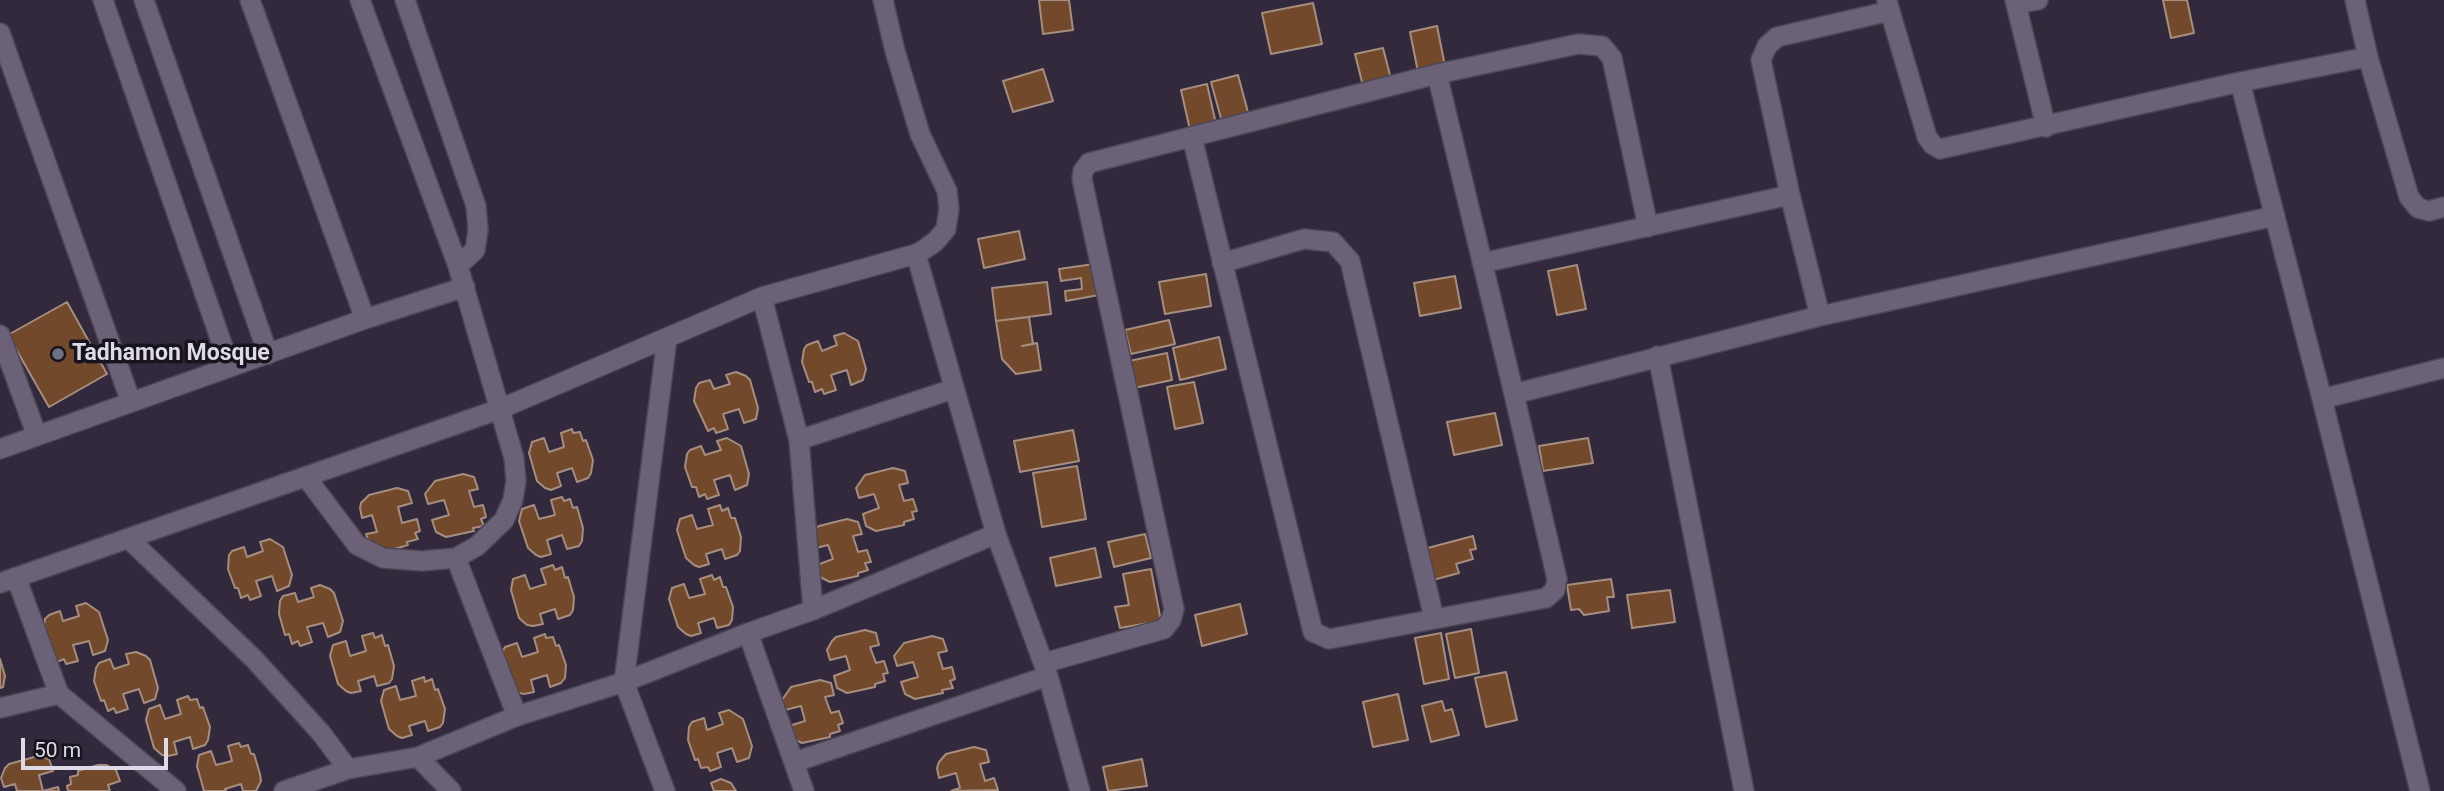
<!DOCTYPE html>
<html>
<head>
<meta charset="utf-8">
<style>
	body { margin:0 }
	#map { position:relative; width:2444px; height:791px; overflow:hidden; background:#32293c; font-family:Roboto,sans-serif }
	canvas { display:block }
	.scale { position:absolute; left:21px; top:738px; width:147px; height:32px; box-sizing:border-box; border:4px solid #dfdae7; border-top:0; padding-left:9px; font-size:21px; line-height:24px; white-space:nowrap; color:#dfdae7; -webkit-text-stroke:5px #18141d; paint-order:stroke }
</style>
</head>
<body>
<div id="map">
<canvas width="2444" height="791"></canvas>
<div class="scale">50 m</div>
</div>
<script>
const context = document.querySelector('canvas').getContext('2d');
context.lineJoin = 'round';
function fill(path, color) { context.fillStyle = color; context.fill(path, 'evenodd'); }
const poly = rows => new Path2D(rows.map(r => 'M' + r).join(''));
function strokePath(path, color, width, dash) { context.strokeStyle = color; context.lineWidth = width; context.lineCap = dash ? 'butt' : 'round'; context.setLineDash(dash || []); context.stroke(path); }
function write(font, color, halo, rows, align = 'center') {
  context.font = font + ' Roboto,sans-serif'; context.lineWidth = 7; context.setLineDash([]); context.textBaseline = 'middle'; context.strokeStyle = halo; context.fillStyle = color; for (const [text, x, y, turn = 0] of rows) {
    context.save(); context.translate(x, y); context.rotate((+turn || 0) * Math.PI / 180); context.textAlign = isNaN(turn) ? turn : align; if (halo) context.strokeText(text, 0, 0); context.fillText(text, 0, 0); context.restore();
  }
}
const building = poly([
	[1039,0,1069,0,1073,30,1043,34,1039,0],
	[2163,0,2187,0,2194,33,2171,38,2163,0],
	[1313,3,1322,44,1271,54,1262,13,1313,3],
	[1437,26,1445,66,1418,72,1410,32,1437,26],
	[1383,48,1391,79,1363,86,1355,54,1383,48],
	[1043,69,1053,101,1013,112,1003,81,1043,69],
	[1238,75,1249,116,1222,122,1211,82,1238,75],
	[1207,84,1216,124,1190,130,1181,90,1207,84],
	[1019,231,1025,259,984,268,978,239,1019,231],
	[1094,264,1099,295,1066,301,1065,291,1082,289,1081,278,1061,281,1059,269,1094,264],
	[1577,265,1586,309,1557,315,1548,271,1577,265],
	[1206,274,1211,306,1165,314,1159,282,1206,274],
	[1455,276,1461,308,1420,316,1414,283,1455,276],
	[1047,282,1051,314,996,321,992,288,1047,282],
	[67,302,107,374,49,407,8,335,67,302],
	[1029,317,1033,344,1022,346,1037,343,1041,370,1016,374,1002,359,996,321,1029,317],
	[1169,320,1175,344,1131,354,1125,330,1169,320],
	[844,333,858,341,866,369,863,380,851,385,847,370,831,375,836,390,824,394,822,389,815,392,812,382,809,382,802,362,804,349,807,345,818,341,822,351,837,345,834,336,844,333],
	[1219,337,1226,369,1180,380,1173,348,1219,337],
	[1167,353,1172,380,1134,388,1129,361,1167,353],
	[736,372,746,376,750,380,758,408,756,419,744,423,739,409,723,414,728,429,716,433,714,428,708,431,694,401,696,388,699,383,710,380,714,389,730,384,726,375,736,372],
	[1194,382,1203,423,1175,429,1167,387,1194,382],
	[1495,413,1502,445,1454,455,1447,422,1495,413],
	[572,429,573,433,580,432,583,441,586,440,593,460,591,473,588,478,577,482,572,468,557,473,561,486,551,490,545,488,537,481,529,453,532,442,544,438,549,452,564,447,561,433,572,429],
	[1073,430,1079,461,1020,472,1014,441,1073,430],
	[727,438,741,446,749,474,747,485,735,490,730,475,714,480,719,495,707,499,705,494,699,497,696,487,692,487,685,467,687,454,690,450,701,446,705,455,721,450,717,441,727,438],
	[1588,438,1593,463,1543,471,1539,446,1588,438],
	[1077,466,1086,519,1042,527,1033,473,1077,466],
	[893,468,905,471,908,483,899,485,904,501,913,499,917,511,912,512,914,519,904,522,904,525,876,531,866,526,863,514,879,508,874,494,859,498,856,488,865,475,893,468],
	[463,474,474,477,478,489,469,491,474,507,483,505,486,517,481,519,484,526,473,528,474,531,446,537,436,532,432,520,449,515,444,500,428,504,425,494,435,481,463,474],
	[397,488,408,491,412,503,398,507,402,523,417,519,420,531,415,533,418,539,407,542,408,545,388,551,370,546,366,534,377,532,372,515,362,518,360,508,361,503,369,495,397,488],
	[562,497,564,501,570,499,573,508,577,507,583,528,582,541,579,546,567,549,562,535,547,540,551,554,541,557,536,555,528,548,519,521,522,509,534,505,539,519,555,515,551,500,562,497],
	[720,505,722,511,728,508,731,518,735,518,741,537,740,551,737,555,725,559,722,549,706,554,709,564,699,567,694,565,686,558,677,530,680,519,692,515,697,529,713,525,708,509,720,505],
	[847,519,858,522,862,534,853,536,858,552,867,550,871,562,865,563,868,570,858,573,858,576,830,582,820,577,817,565,833,559,828,545,812,549,814,529,819,526,847,519],
	[1145,534,1151,558,1114,567,1108,542,1145,534],
	[1473,536,1476,549,1470,550,1473,559,1456,564,1459,573,1433,580,1424,549,1473,536],
	[270,539,283,547,292,575,289,586,277,591,272,576,256,581,261,596,250,600,248,595,241,598,238,588,235,588,228,569,229,555,232,551,244,547,247,557,263,551,260,542,270,539],
	[1095,548,1101,577,1056,586,1050,558,1095,548],
	[553,565,555,570,562,567,565,578,568,577,574,597,573,610,570,615,558,619,555,609,540,614,543,624,533,626,527,625,519,618,511,590,513,579,525,575,530,589,546,584,541,569,553,565],
	[1151,569,1161,621,1120,628,1115,607,1129,605,1123,574,1151,569],
	[712,575,714,580,720,577,723,587,726,587,733,607,732,620,729,625,717,628,714,618,698,623,701,633,691,636,686,634,678,627,669,599,672,588,684,584,689,598,705,594,700,579,712,575],
	[1611,579,1614,597,1607,597,1609,611,1584,615,1579,609,1571,610,1567,585,1611,579],
	[320,585,330,589,334,593,343,621,340,632,328,637,323,623,307,627,312,642,300,646,298,641,292,644,289,634,285,635,279,614,280,601,283,596,295,593,298,602,314,597,311,588,320,585],
	[1670,590,1675,622,1632,628,1627,595,1670,590],
	[86,603,99,612,108,640,105,651,93,655,89,641,73,645,78,661,66,664,64,659,57,662,54,652,51,653,44,625,45,619,49,615,60,611,63,621,79,616,76,606,86,603],
	[1240,604,1247,634,1202,646,1195,615,1240,604],
	[1471,629,1479,673,1455,678,1446,634,1471,629],
	[865,630,876,633,879,645,870,647,876,663,884,661,888,673,883,674,885,681,875,684,875,687,847,693,837,688,834,676,850,670,846,656,830,660,827,650,832,641,836,637,865,630],
	[373,633,375,638,382,635,385,646,388,645,394,666,392,679,389,683,377,686,374,676,358,681,361,691,351,693,346,691,338,684,330,656,333,645,346,641,350,656,366,651,362,636,373,633],
	[1441,633,1449,679,1424,684,1415,638,1441,633],
	[545,634,546,638,553,637,556,646,559,645,566,665,565,678,561,683,550,687,547,675,531,680,534,692,524,694,519,693,515,690,502,653,505,647,517,643,522,657,538,652,534,638,545,634],
	[932,636,943,639,947,651,938,653,943,669,952,667,955,679,950,681,953,688,942,690,943,693,915,699,905,694,901,682,918,677,913,662,897,666,894,656,904,643,932,636],
	[136,652,146,656,150,660,158,688,155,699,144,703,139,689,123,694,128,709,116,713,114,708,108,711,104,700,101,701,94,681,96,668,99,663,110,659,114,669,129,664,126,654,136,652],
	[0,659,5,676,3,687,0,688,0,659],
	[1506,672,1517,720,1486,727,1475,678,1506,672],
	[424,677,425,682,432,679,435,690,438,689,445,709,443,723,440,727,428,731,425,721,409,726,412,735,402,738,397,736,389,729,381,701,384,690,396,686,400,700,416,696,412,681,424,677],
	[820,680,831,683,834,695,825,697,831,713,839,711,843,723,838,725,840,731,830,734,830,737,802,743,792,738,789,726,805,721,801,706,785,710,782,700,791,687,820,680],
	[1398,694,1408,740,1373,747,1363,702,1398,694],
	[188,696,190,700,197,699,200,708,203,707,210,727,208,740,205,745,193,749,190,737,174,742,177,754,168,756,162,755,154,748,146,720,149,709,160,705,165,719,181,714,177,700,188,696],
	[1442,701,1445,711,1452,709,1459,735,1431,742,1422,706,1442,701],
	[729,710,743,719,752,746,749,758,737,762,732,748,717,753,721,767,710,771,708,767,701,768,698,759,695,760,688,740,689,727,692,722,704,718,707,730,723,724,719,713,729,710],
	[239,743,241,747,248,745,251,754,254,754,260,774,261,781,256,791,243,791,241,784,225,789,226,791,204,791,197,766,199,755,211,751,216,765,232,761,228,746,239,743],
	[974,747,986,750,989,762,980,764,985,781,994,778,998,790,951,791,960,788,956,773,939,778,937,768,939,762,946,754,974,747],
	[38,756,49,759,53,771,39,775,43,791,58,787,59,791,17,791,15,784,4,787,1,778,5,768,9,764,38,756],
	[1142,759,1147,786,1108,791,1103,767,1142,759],
	[98,765,106,765,116,770,120,781,108,785,110,791,68,791,67,786,71,784,70,777,78,775,78,771,98,765],
	[721,779,731,783,736,791,714,791,711,783,721,779]
]);
const minor = poly([
	[103,0,230,367],
	[144,0,268,354],
	[250,0,365,319],
	[405,0,476,206,478,230,475,250,458,266],
	[2015,0,2046,127],
	[2355,0,2368,57],
	[1887,1,1927,137,1933,145,1940,149,2240,82],
	[2016,4,2038,0],
	[1890,11,1777,37,1767,46,1761,60,1790,195,1820,316,2275,216],
	[0,33,131,402],
	[1437,74,1514,394,1820,316],
	[1192,137,1313,632,1329,639,1546,598,1555,590,1557,579,1514,394],
	[916,254,996,534,1048,676,1080,791],
	[1222,263,1304,239,1333,242,1350,261,1434,618],
	[1482,263,1790,195],
	[762,297,799,440,813,610],
	[0,335,37,436],
	[1658,356,1744,791],
	[2322,399,2240,82,2368,57,2409,197,2418,208,2429,211,2444,207],
	[799,440,953,389],
	[0,449,365,319,465,287],
	[306,477,357,545,383,558,422,561,456,558,477,546,504,520,513,500,516,481,514,458,458,266,360,0],
	[129,539,255,660,321,733,348,769],
	[456,558,517,716],
	[16,577,59,694,176,791],
	[0,583,500,409,762,297,916,254,925,249,936,241,946,229,949,209,947,191,920,134,895,51,883,0],
	[748,633,804,791],
	[1044,663,1164,629,1171,620,1174,609,1082,179,1083,171,1089,163,1437,74,1578,44,1602,46,1612,58,1648,227],
	[0,708,59,694],
	[418,757,451,791],
	[795,762,1048,676],
	[284,791,348,769,418,757,517,716,624,682,748,633,813,610,996,534],
	[665,791,624,682,667,338],
	[2420,791,2322,399,2444,368]
]);
const markers = [
	[58,354,7,"#6b7280"]
];
const poiNames = [
	["Tadhamon Mosque",72,354]
];
fill(building, '#73492c');
strokePath(building, '#a58e7f', 2);
strokePath(minor, '#4d4656', 22);
strokePath(minor, '#6b6278', 19);
for (const [x, y, r, color] of markers) { const dot = new Path2D(); dot.arc(x, y, r, 0, 2 * Math.PI); context.fillStyle = color; context.fill(dot); strokePath(dot, '#18141d', 2.5); }
write('bold 23px', '#dfdae7', '#18141d', poiNames, 'left');
</script>
</body>
</html>
